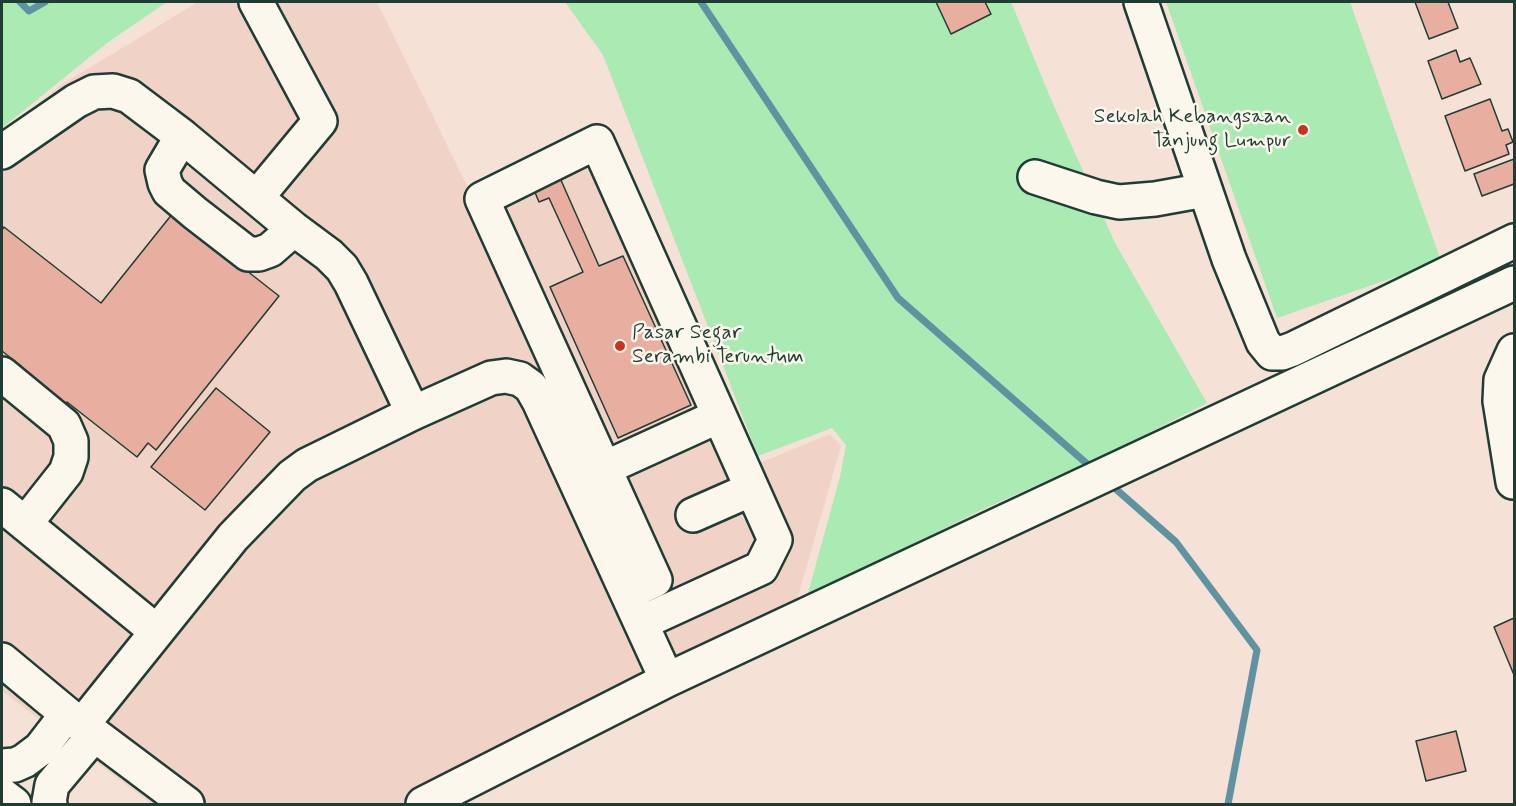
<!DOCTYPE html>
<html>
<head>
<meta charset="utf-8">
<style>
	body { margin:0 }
	#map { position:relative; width:1516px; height:806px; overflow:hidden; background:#f5e1d6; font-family:Mynerve,sans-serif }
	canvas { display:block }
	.frame { position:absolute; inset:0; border:3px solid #1f3d34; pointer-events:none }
</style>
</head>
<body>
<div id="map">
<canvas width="1516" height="806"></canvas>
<div class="frame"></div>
</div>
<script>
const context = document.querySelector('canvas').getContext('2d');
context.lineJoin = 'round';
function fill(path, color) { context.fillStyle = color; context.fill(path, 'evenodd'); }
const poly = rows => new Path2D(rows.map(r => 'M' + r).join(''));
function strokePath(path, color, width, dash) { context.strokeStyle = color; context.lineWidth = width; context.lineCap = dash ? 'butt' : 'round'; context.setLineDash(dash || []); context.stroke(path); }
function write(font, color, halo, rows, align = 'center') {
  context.font = font + ' Mynerve,sans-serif'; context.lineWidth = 5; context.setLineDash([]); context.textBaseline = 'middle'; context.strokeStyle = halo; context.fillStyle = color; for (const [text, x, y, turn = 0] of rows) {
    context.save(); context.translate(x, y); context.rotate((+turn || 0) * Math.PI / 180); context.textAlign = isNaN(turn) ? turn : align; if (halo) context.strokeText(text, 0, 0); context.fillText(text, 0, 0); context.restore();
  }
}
const built = poly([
	[198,2,377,2,469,190,604,124,757,464,830,434,841,446,785,642,452,804,152,804,2,691,2,135,61,85]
]);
const green = poly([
	[2,2,167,2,107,43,2,128],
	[565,2,1011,2,1050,97,1115,243,1207,403,1123,446,975,513,807,597,840,477,846,445,832,428,758,456,603,55],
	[1166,2,1350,2,1441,261,1277,318]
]);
const stream = poly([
	[20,2,29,11,45,2],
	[701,2,898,298,1094,470],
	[1109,483,1176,542,1257,650,1228,804]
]);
const building = poly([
	[936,2,985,2,991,14,951,34,936,2],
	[1415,2,1448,2,1458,28,1429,39,1415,2],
	[1456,50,1460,62,1470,58,1481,84,1442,99,1428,61,1456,50],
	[1490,99,1502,131,1508,129,1513,142,1506,145,1509,154,1465,171,1445,116,1490,99],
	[1514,159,1514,184,1482,196,1474,174,1514,159],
	[560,178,599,266,623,256,691,405,618,438,550,287,583,272,549,198,539,202,534,190,560,178],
	[173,213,279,296,156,450,148,443,137,457,67,402,62,409,16,373,21,366,2,351,2,230,4,227,101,303,173,213],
	[216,388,270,432,205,510,151,467,216,388],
	[1514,618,1514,675,1494,627,1514,618],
	[1456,731,1466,771,1426,781,1416,741,1456,731]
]);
const minor = poly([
	[256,2,320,121,257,197],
	[1141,2,1229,259,1263,342,1272,353,1282,353,1293,349,1514,241],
	[182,136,162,170,165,183,169,191,195,213,248,254,259,254,270,250,294,229],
	[2,152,76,101,94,92,113,91,129,96,182,136,294,229,329,255,342,268,351,283,413,413],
	[1035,177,1096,197,1119,202,1155,199,1205,190],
	[2,374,64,425,71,441,71,457,66,472,25,524],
	[605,468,719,416],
	[1513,482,1500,401,1501,380,1514,351],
	[2,505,156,631],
	[693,515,752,489],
	[627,593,655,580,482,199,597,142,775,540,761,568,641,623],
	[2,660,67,714,187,804],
	[82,725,233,537,292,476,307,465,413,413,491,378,506,376,520,379,531,387,539,401,667,680],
	[2,766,15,765,24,761,40,749,67,714],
	[50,804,49,802,52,785,94,735],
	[423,804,667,680,1514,283]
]);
const highway = poly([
	[2,795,14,804]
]);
const markers = [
	[1303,130,6,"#c8321e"],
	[620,346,6,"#c8321e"]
];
const poiNames = [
	["Sekolah Kebangsaan",1291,118],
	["Tanjung Lumpur",1291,142],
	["Pasar Segar",632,334,"left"],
	["Serambi Teruntum",632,358,"left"]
];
fill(built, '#f1d2c6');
fill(green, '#aaeab3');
strokePath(stream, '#6093a2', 7);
fill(building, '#e8afa1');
strokePath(building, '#1f3d34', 1.5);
strokePath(minor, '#1f3d34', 38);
strokePath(highway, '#1f3d34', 38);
strokePath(minor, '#fbf7ec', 33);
strokePath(highway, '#fbf7ec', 33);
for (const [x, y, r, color] of markers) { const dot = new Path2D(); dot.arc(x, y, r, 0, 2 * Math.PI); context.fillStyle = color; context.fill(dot); strokePath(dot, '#fbf7ec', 2); }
write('21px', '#1f3d34', '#fbf7ec', poiNames, 'right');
</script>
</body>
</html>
